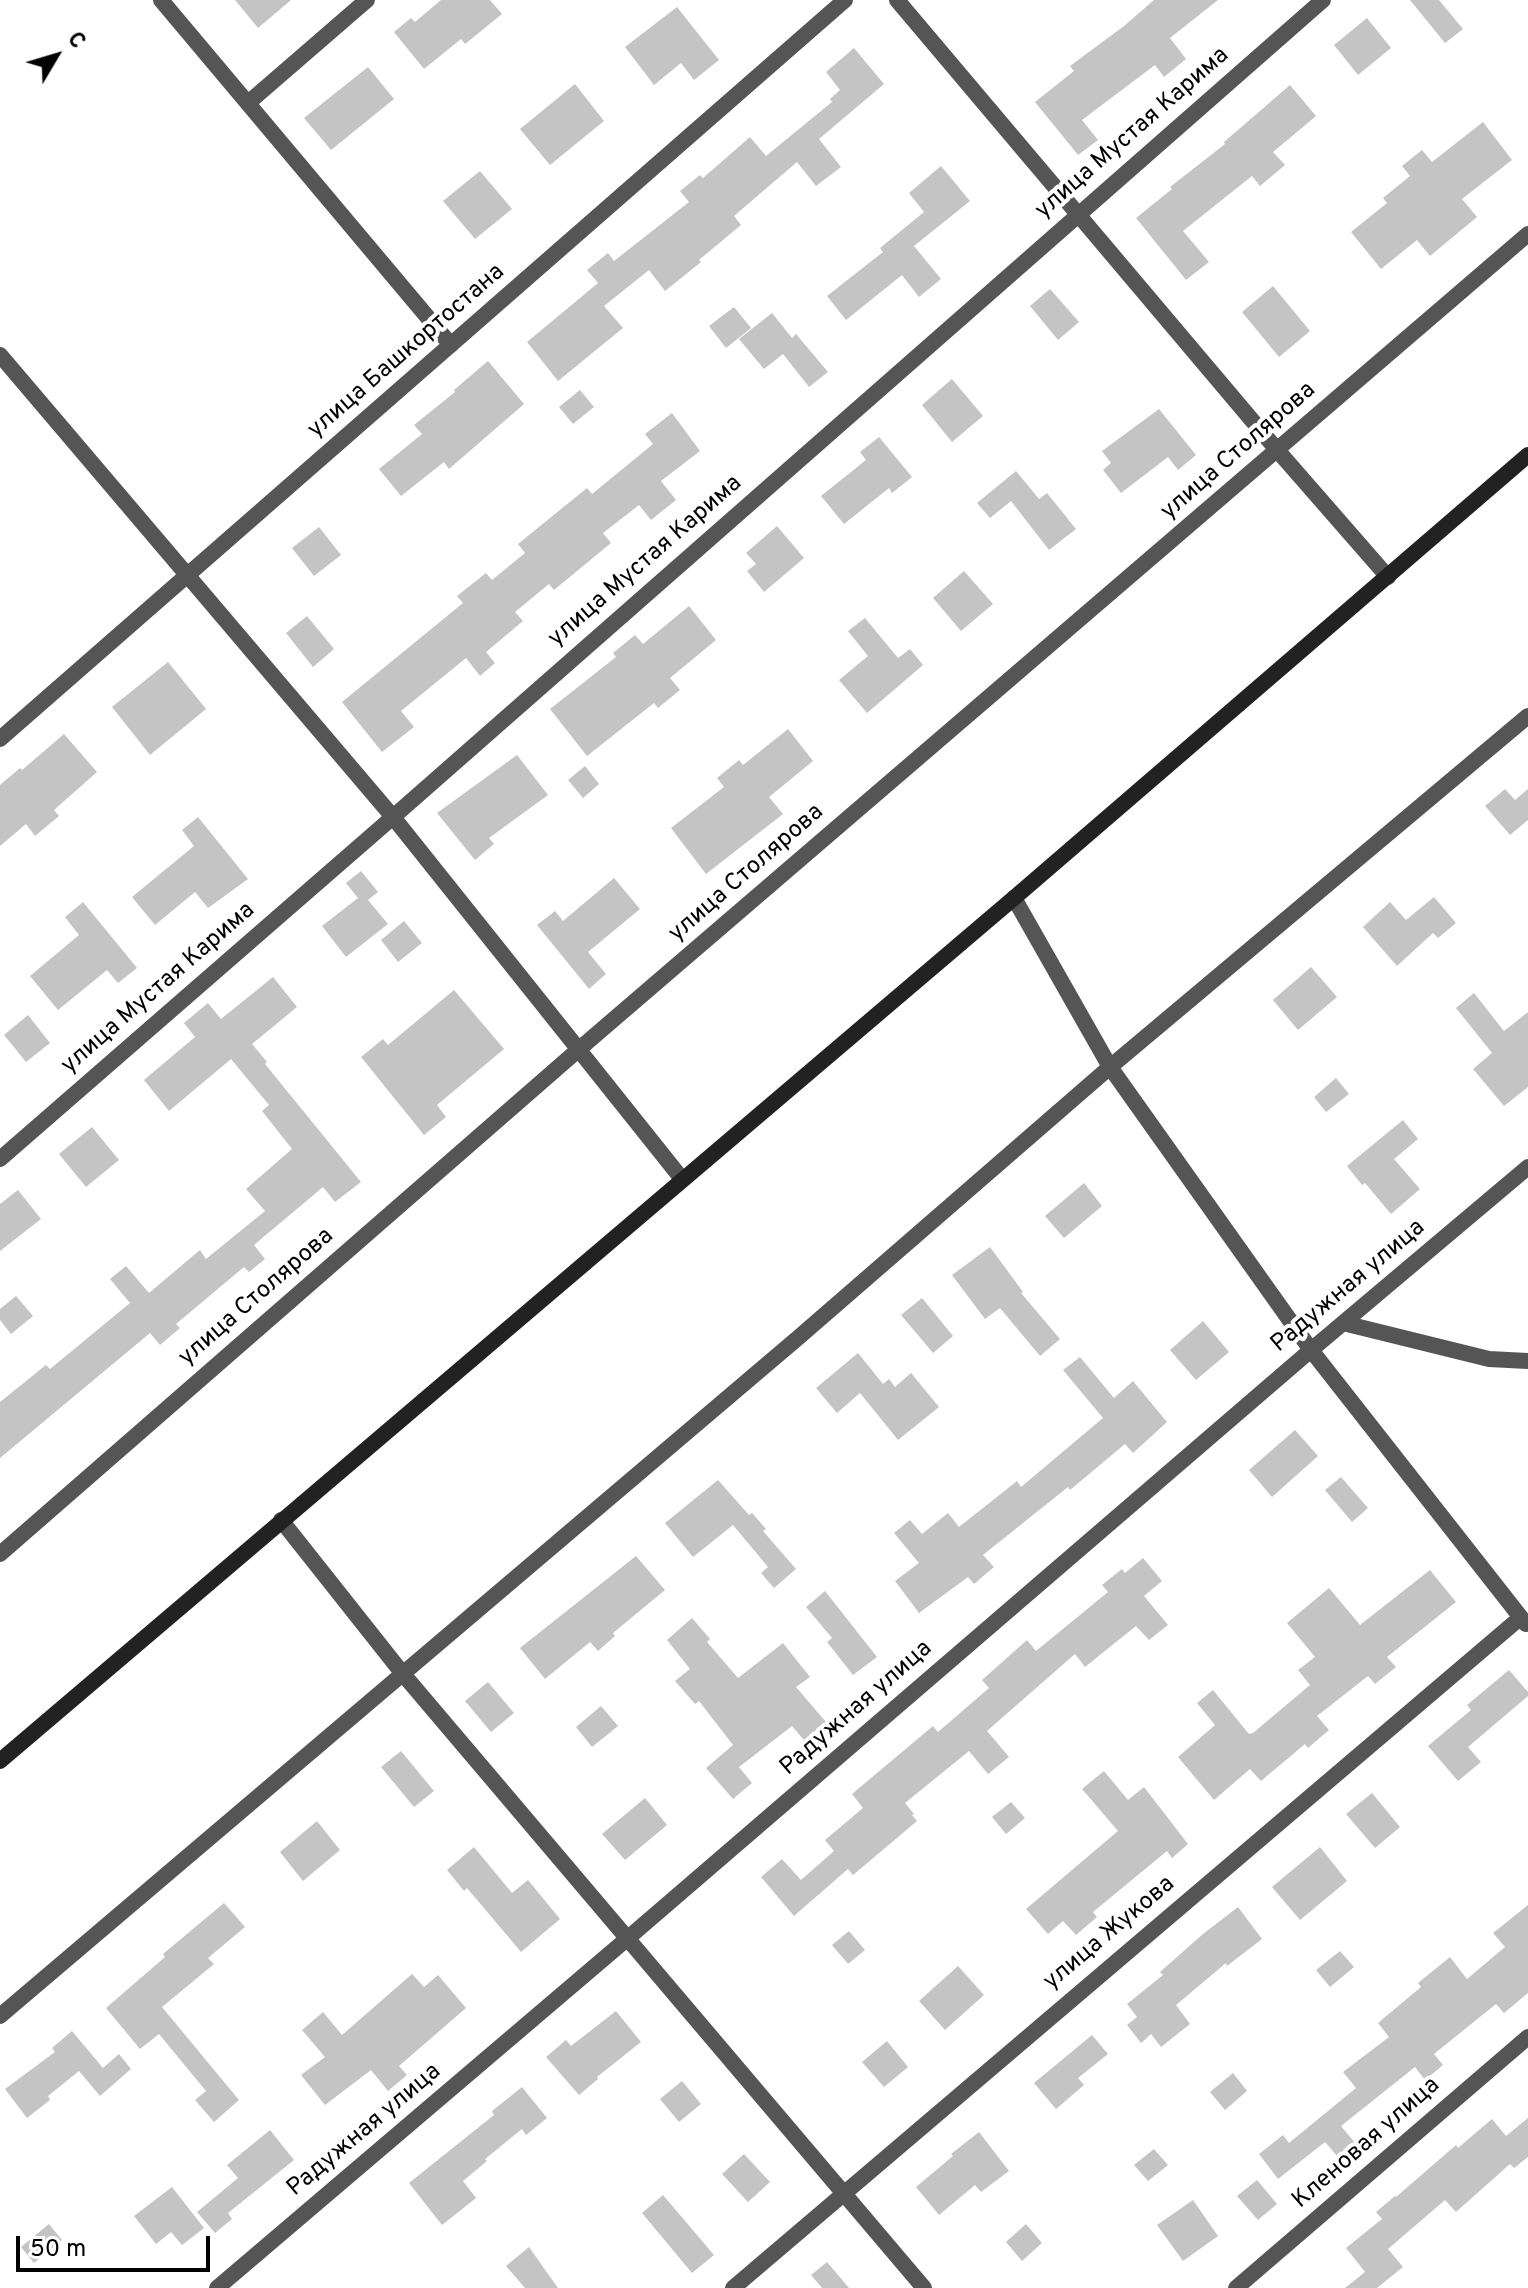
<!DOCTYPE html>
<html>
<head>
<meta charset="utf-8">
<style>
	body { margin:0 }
	#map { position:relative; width:1528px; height:2288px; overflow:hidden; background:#fff; font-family:Overpass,sans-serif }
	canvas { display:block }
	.north { position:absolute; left:16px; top:16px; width:80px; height:80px; -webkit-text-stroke:6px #fff; paint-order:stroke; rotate:52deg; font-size:22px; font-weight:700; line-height:32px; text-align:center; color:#000 }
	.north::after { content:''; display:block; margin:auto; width:28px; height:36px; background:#000; clip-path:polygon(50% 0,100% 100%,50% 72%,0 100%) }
	.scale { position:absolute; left:16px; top:2236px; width:194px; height:36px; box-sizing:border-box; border:4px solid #000; border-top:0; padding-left:10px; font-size:24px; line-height:28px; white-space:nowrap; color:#000; -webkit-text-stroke:6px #fff; paint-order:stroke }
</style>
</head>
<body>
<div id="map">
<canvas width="1528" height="2288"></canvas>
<div class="north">С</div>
<div class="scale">50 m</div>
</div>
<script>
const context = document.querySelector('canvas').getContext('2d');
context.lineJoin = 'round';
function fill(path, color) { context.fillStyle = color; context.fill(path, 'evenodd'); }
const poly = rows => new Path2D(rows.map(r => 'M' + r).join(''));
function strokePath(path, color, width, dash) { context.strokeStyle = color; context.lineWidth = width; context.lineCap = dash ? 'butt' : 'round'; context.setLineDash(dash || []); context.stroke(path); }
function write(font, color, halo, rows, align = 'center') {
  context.font = font + ' Overpass,sans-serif'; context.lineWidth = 8; context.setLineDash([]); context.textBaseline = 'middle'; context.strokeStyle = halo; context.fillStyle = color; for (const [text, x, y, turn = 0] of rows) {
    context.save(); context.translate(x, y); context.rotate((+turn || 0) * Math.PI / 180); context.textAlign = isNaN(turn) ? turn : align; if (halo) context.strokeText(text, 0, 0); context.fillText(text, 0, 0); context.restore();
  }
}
const building = poly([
	[235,0,291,0,258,28],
	[441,0,490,0,502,14,465,44,461,39,424,69,394,32,411,18,415,22],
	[1154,0,1218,0,1170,38,1186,59,1164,77,1155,65,1082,120,1098,140,1078,155,1035,102,1074,71,1070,66,1124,26],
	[1410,0,1439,0,1463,29,1445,43],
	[677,7,719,60,694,80,681,63,654,85,625,47],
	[1367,18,1391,48,1358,75,1334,45],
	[854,48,884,84,819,139,841,167,816,186,797,162,734,216,741,225,699,260,701,262,665,291,649,270,604,306,623,328,558,381,527,342,598,283,587,270,608,253,614,261,689,202,680,191,700,175,703,178,750,137,766,156,832,102,830,99,840,90,826,72],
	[368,67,394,99,331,150,304,118],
	[575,84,604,121,550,165,520,129],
	[1290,85,1316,116,1273,152,1285,165,1260,186,1252,176,1183,231,1209,262,1186,280,1136,218,1172,189,1170,187,1225,144,1224,142],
	[1483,122,1512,160,1462,199,1477,217,1430,256,1417,240,1381,269,1351,232,1387,203,1383,198,1410,176,1402,166,1422,150,1432,162],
	[941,166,970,201,914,246,941,279,919,297,902,275,846,320,827,296,883,252,880,248,924,212,909,193],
	[480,171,512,209,475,239,443,201],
	[1273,286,1310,331,1279,357,1242,312],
	[1050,289,1079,322,1058,340,1030,306],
	[734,307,751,328,726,348,709,326],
	[772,313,792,338,796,334,828,372,809,387,783,354,764,369,739,339],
	[488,361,524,404,449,469,444,462,401,496,379,469,422,434,414,425,455,392,454,390],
	[952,379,983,416,952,442,922,405],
	[580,390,594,407,573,424,559,407],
	[1159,409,1196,455,1178,470,1168,457,1121,493,1103,470,1111,463,1102,451],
	[672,413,700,451,661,481,676,500,651,520,639,505,603,533,611,543,554,590,549,584,515,612,523,621,486,652,495,663,480,676,466,658,401,711,414,727,382,752,342,702,463,603,457,596,486,573,492,580,525,553,518,544,587,488,592,494,653,444,645,434],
	[879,437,912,477,892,493,889,488,844,524,821,496,866,460,860,452],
	[1016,471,1039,499,1047,493,1076,529,1049,550,1011,501,990,518,977,503],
	[777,526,804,558,764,592,747,571,756,564,746,553],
	[319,527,341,555,314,576,292,548],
	[964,571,993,604,961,631,933,598],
	[689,606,716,640,670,678,680,690,658,708,654,703,587,756,550,709,616,657,613,653,635,635,643,644],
	[307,616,334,649,313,667,286,633],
	[865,618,898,658,910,649,923,665,867,713,839,680,868,656,848,631],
	[168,662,206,709,150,755,112,707],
	[788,729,813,761,769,797,783,814,706,874,671,828,724,787,717,778,739,760,743,765],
	[64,734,97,772,54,810,59,816,35,836,26,824,0,846,0,785,20,768,22,770],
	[517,755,548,795,489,838,494,844,475,860,437,813],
	[585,766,599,784,583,798,568,780],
	[1505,789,1515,800,1528,789,1528,820,1510,835,1485,806],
	[198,817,248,879,208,908,195,892,155,925,132,897,194,846,182,830],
	[361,871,378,892,368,900,388,924,346,957,322,926,358,898,346,883],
	[614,878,640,909,588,952,606,974,589,989,537,925,555,911,563,921],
	[1434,897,1456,923,1438,938,1433,933,1397,966,1363,927,1390,902,1406,920],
	[83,902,137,968,118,983,107,970,58,1010,30,976,79,935,65,917],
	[404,921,422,943,398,962,381,940],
	[1311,967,1337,997,1298,1030,1273,1000],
	[273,977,297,1007,252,1044,267,1062,265,1064,361,1182,335,1202,323,1187,254,1245,265,1259,249,1272,244,1267,176,1324,180,1328,160,1345,150,1333,0,1458,0,1402,46,1365,50,1369,130,1303,110,1279,126,1266,149,1293,200,1250,206,1259,265,1211,246,1189,292,1149,262,1111,269,1105,231,1059,169,1111,144,1080,195,1037,184,1023,208,1003,221,1019],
	[454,990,504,1049,437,1105,446,1117,424,1135,361,1057,383,1039,388,1045],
	[1474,993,1504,1031,1528,1012,1528,1087,1504,1106,1473,1069,1492,1053,1456,1008],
	[28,1015,50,1043,26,1062,4,1035],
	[1336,1078,1349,1094,1326,1112,1314,1097],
	[1403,1120,1418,1139,1394,1159,1420,1189,1391,1214,1365,1183,1362,1185,1347,1166],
	[92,1127,119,1160,86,1187,59,1154],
	[1084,1183,1102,1206,1064,1238,1045,1216],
	[18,1190,41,1219,0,1251,0,1204],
	[990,1247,1023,1292,1021,1293,1060,1339,1040,1356,1000,1308,985,1319,952,1275],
	[16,1296,33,1316,11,1334,0,1320,0,1309],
	[922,1298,953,1336,933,1353,901,1315],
	[1203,1321,1229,1352,1196,1380,1170,1350],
	[858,1353,883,1384,889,1379,895,1387,911,1373,939,1407,898,1440,860,1393,837,1413,816,1388],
	[1080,1357,1114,1398,1133,1381,1167,1422,1133,1453,1125,1444,1070,1490,1068,1487,983,1555,994,1567,974,1584,968,1577,919,1613,895,1581,919,1563,894,1533,910,1520,922,1534,948,1513,959,1527,1017,1481,1021,1487,1103,1418,1063,1370],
	[1295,1430,1318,1456,1272,1497,1249,1470],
	[1341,1477,1368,1508,1352,1522,1325,1490],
	[718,1480,749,1515,752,1513,766,1529,763,1531,796,1569,774,1588,761,1573,768,1567,733,1525,693,1557,665,1523],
	[636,1556,665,1590,613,1633,615,1636,598,1651,590,1642,545,1679,520,1648],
	[1143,1558,1162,1581,1144,1596,1168,1625,1149,1640,1136,1626,1085,1667,1075,1654,987,1731,1009,1757,988,1774,969,1751,905,1803,914,1814,912,1815,917,1821,853,1875,848,1869,794,1916,761,1877,782,1859,801,1880,834,1851,825,1840,863,1808,852,1794,933,1726,938,1732,989,1688,982,1680,1027,1640,1036,1651,1108,1592,1102,1585,1122,1569,1125,1573],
	[1430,1570,1456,1602,1387,1657,1396,1667,1375,1684,1368,1676,1317,1716,1329,1730,1308,1748,1305,1744,1261,1781,1250,1769,1214,1800,1178,1757,1215,1725,1197,1703,1213,1690,1249,1734,1253,1733,1310,1685,1298,1670,1315,1657,1287,1623,1329,1588,1360,1625],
	[825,1591,877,1657,853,1675,827,1642,832,1638,806,1607],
	[692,1618,710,1639,707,1642,738,1678,783,1643,810,1677,796,1687,826,1722,804,1740,792,1726,739,1767,752,1783,733,1799,706,1768,733,1745,699,1701,695,1704,675,1681,690,1669,667,1640],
	[1509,1670,1528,1692,1528,1696,1468,1747,1481,1762,1458,1781,1428,1746,1471,1710,1467,1705],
	[488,1682,514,1713,491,1732,465,1701],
	[601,1706,618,1726,592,1747,576,1727],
	[401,1751,434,1791,414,1807,381,1767],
	[1104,1771,1128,1800,1144,1787,1188,1844,1172,1858,1167,1851,1093,1912,1097,1917,1076,1935,1063,1921,1048,1934,1026,1909,1118,1831,1082,1789],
	[1372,1793,1400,1827,1375,1848,1346,1814],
	[645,1798,667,1825,625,1860,602,1834],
	[1011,1802,1025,1818,1006,1834,992,1817],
	[317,1821,340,1850,303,1881,280,1852],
	[474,1847,512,1893,528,1880,560,1919,521,1952,467,1888,464,1891,447,1870],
	[1320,1847,1347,1881,1300,1920,1272,1887],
	[224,1903,245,1927,208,1958,214,1964,162,2007,239,2100,214,2122,195,2100,206,2091,159,2034,140,2049,106,2008,165,1957,163,1954],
	[1528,1905,1528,1993,1504,2013,1496,2004,1434,2054,1443,2065,1425,2080,1415,2067,1341,2126,1355,2143,1338,2157,1325,2142,1278,2179,1259,2154,1283,2135,1289,2143,1356,2088,1343,2072,1389,2037,1378,2023,1421,1987,1418,1983,1450,1957,1467,1979,1505,1947,1493,1933],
	[1238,1907,1262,1939,1227,1966,1226,1963,1176,2005,1190,2024,1161,2047,1151,2034,1141,2043,1127,2025,1137,2017,1127,2004,1163,1975,1160,1972,1203,1934],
	[849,1931,865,1950,848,1964,832,1945],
	[1340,1951,1354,1967,1330,1987,1316,1970],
	[958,1966,984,1995,945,2030,919,2001],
	[412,1974,424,1987,438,1975,466,2008,399,2066,407,2075,388,2091,371,2070,325,2105,301,2075,325,2057,302,2030,323,2012,342,2035],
	[616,2011,641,2042,597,2077,598,2079,579,2095,546,2057,566,2040,571,2046],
	[72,2031,103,2068,119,2054,131,2069,100,2096,79,2071,48,2096,50,2100,27,2118,5,2089,55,2052,52,2048],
	[1092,2035,1108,2054,1078,2078,1084,2085,1056,2109,1034,2083],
	[887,2041,908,2067,884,2087,862,2062],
	[1233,2073,1247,2091,1225,2110,1210,2092],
	[682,2081,701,2104,679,2122,660,2099],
	[522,2087,547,2118,526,2135,522,2129,485,2159,487,2161,463,2181,476,2198,442,2225,409,2183,494,2115,492,2111],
	[1528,2118,1528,2157,1514,2168,1510,2164,1456,2212,1445,2200,1388,2249,1403,2267,1377,2288,1345,2288,1365,2272,1346,2248,1382,2219,1376,2212,1395,2196,1396,2197,1456,2145,1458,2148,1492,2119,1506,2136],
	[270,2130,294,2160,228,2213,232,2219,215,2233,197,2212,238,2178,227,2165],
	[979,2132,1009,2171,981,2192,975,2185,939,2215,916,2187,953,2156,951,2154],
	[1154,2149,1168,2165,1148,2181,1134,2165],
	[744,2154,770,2182,748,2202,722,2174],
	[1257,2180,1277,2204,1258,2220,1237,2196],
	[172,2187,204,2228,182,2245,171,2232,156,2244,134,2216],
	[663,2195,714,2255,692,2273,642,2213],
	[1193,2200,1218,2236,1183,2261,1157,2225],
	[49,2224,62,2240,34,2263,21,2247],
	[1026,2224,1042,2243,1022,2261,1006,2242],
	[529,2247,558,2288,525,2288,506,2266],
	[827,2262,849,2288,822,2288,811,2275]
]);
const minor = poly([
	[161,0,451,345],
	[897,0,1278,451,1388,577],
	[248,103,367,0],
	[0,355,393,817,682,1179],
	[0,739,845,0],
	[1014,898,1110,1067,1311,1350,1526,1624],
	[0,1159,393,817,1323,0],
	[1343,1323,1489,1359,1528,1361],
	[281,1520,403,1674,924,2288],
	[0,1554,578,1050,1528,234],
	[0,2016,799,1337,1110,1067,1528,716],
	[217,2288,628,1938,1311,1350,1528,1167],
	[733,2288,1520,1618],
	[1236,2288,1528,2037]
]);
const secondary = poly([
	[0,1761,1014,898,1528,455]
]);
const streetNames = [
	["улица Мустая Карима",1133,134,-41],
	["улица Башкортостана",407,352,-41],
	["улица Столярова",1239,452,-41],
	["улица Мустая Карима",646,562,-41],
	["улица Столярова",747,874,-41],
	["улица Мустая Карима",159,989,-41],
	["Радужная улица",1349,1287,-40],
	["улица Столярова",257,1298,-41],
	["Радужная улица",857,1709,-41],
	["улица Жукова",1110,1934,-40],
	["Радужная улица",365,2131,-40],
	["Кленовая улица",1367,2144,-41]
];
fill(building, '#c4c4c4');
strokePath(minor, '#555', 16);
strokePath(secondary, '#222', 16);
write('24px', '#000', '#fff', streetNames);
</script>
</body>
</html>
